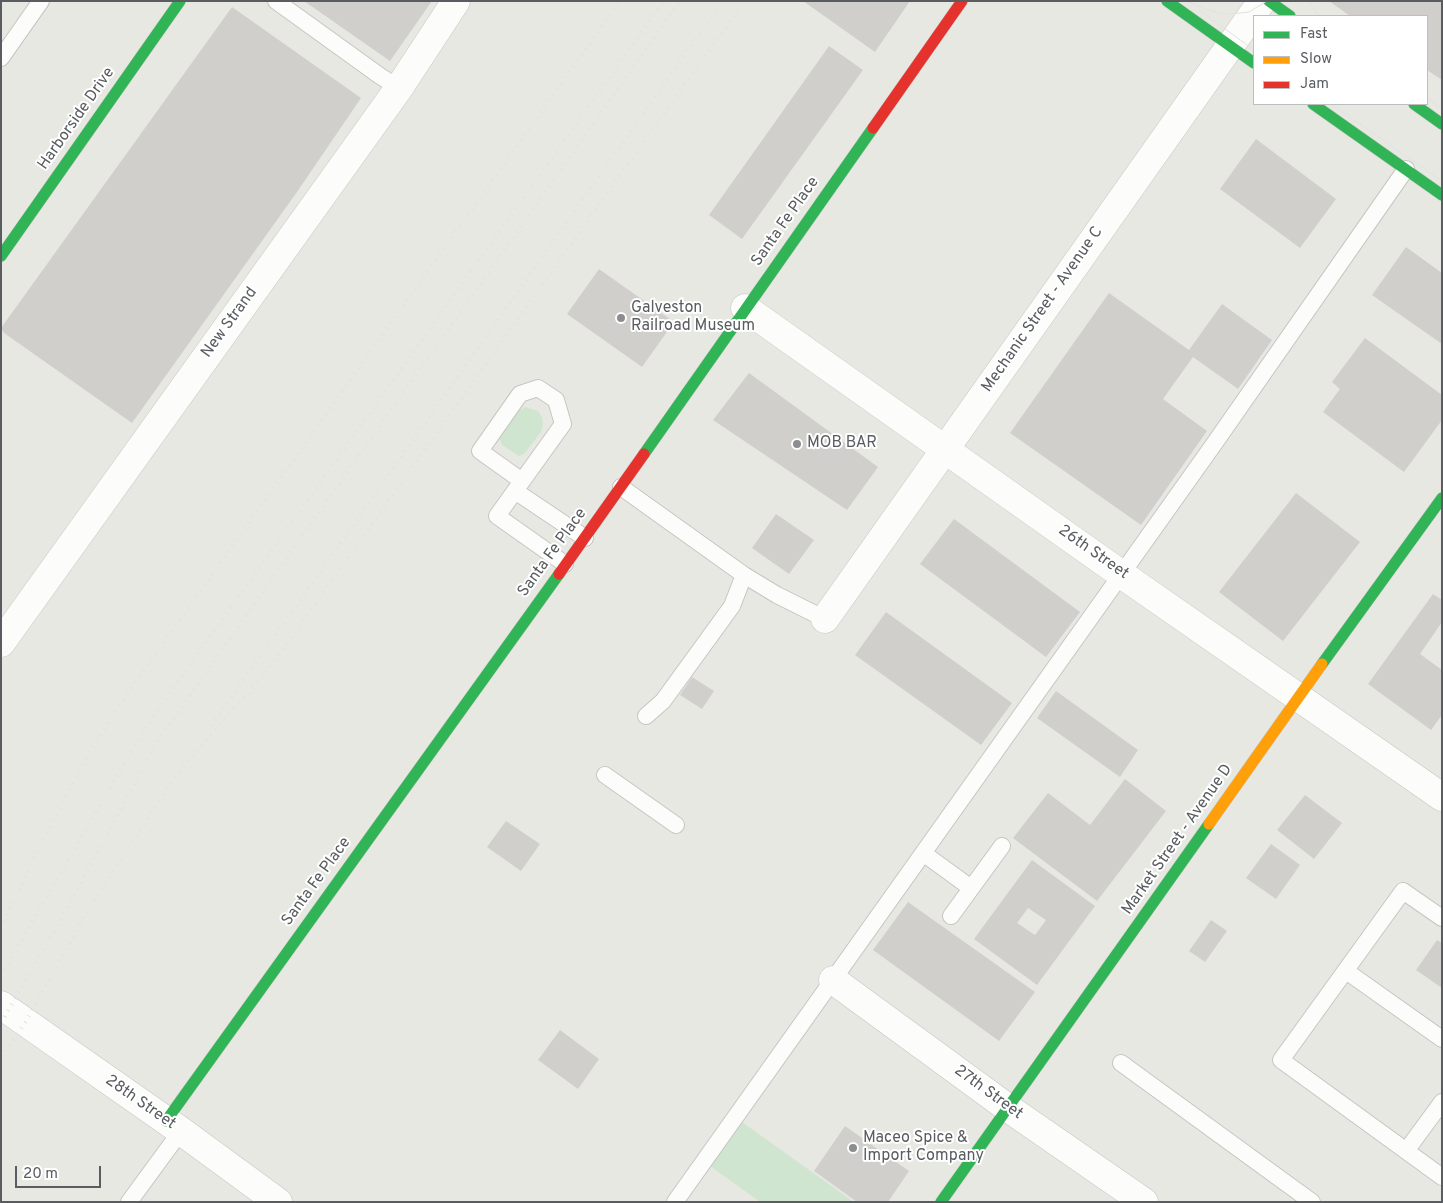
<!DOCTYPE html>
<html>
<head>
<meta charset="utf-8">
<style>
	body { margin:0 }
	#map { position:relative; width:1443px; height:1203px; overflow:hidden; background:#e8e8e3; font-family:Overpass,sans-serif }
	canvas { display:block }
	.frame { position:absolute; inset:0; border:2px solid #595c60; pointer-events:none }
	.legend { position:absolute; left:1253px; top:15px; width:175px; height:90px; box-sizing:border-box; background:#fff; border:1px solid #bdbebf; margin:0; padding:6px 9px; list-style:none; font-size:15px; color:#595c60 }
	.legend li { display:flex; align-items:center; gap:10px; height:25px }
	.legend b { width:25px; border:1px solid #bdbebf }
	.scale { position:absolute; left:15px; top:1166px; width:86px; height:22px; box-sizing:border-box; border:2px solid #595c60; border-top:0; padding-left:6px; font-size:15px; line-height:18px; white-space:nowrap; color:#595c60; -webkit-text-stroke:4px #fff; paint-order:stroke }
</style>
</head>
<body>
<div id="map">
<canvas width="1443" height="1203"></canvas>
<div class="frame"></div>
<ul class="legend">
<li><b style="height:6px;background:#30b455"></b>Fast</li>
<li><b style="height:6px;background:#ff9f0a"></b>Slow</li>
<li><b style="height:6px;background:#e5322d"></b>Jam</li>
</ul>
<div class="scale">20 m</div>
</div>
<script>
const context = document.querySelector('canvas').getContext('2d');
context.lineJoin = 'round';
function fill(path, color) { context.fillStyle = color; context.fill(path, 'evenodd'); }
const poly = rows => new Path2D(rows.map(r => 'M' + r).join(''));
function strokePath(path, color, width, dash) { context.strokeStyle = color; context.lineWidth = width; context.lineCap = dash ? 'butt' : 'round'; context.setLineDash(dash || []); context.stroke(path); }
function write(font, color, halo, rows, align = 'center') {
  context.font = font + ' Overpass,sans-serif'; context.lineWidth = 4; context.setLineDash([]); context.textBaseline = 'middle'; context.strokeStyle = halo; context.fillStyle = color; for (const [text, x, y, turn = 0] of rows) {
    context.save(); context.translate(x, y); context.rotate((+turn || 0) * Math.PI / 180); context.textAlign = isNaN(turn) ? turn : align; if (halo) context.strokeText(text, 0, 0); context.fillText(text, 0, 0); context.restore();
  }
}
const green = poly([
	[525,407,538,411,542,417,543,424,541,432,524,454,519,456,502,445,499,438,518,411],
	[742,1122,854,1202,760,1202,710,1166]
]);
const building = poly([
	[304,1,432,1,390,61],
	[803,1,910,1,875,52],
	[1329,1,1442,1,1442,80,1427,70,1427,16,1350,16],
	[232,7,361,98,297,192,132,423,4,333,1,328],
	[829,46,863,70,742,239,709,215],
	[1256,139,1336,199,1300,248,1220,189],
	[1406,247,1442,273,1442,344,1372,295],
	[599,269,674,322,642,367,567,314],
	[1109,293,1189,350,1222,304,1272,340,1238,389,1193,357,1163,399,1207,431,1141,525,1010,433],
	[1365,338,1442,395,1442,420,1404,472,1323,412,1340,389,1332,382],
	[749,373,878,467,847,510,713,420],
	[1296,493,1360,542,1283,641,1219,592],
	[776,514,814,540,789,574,752,548],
	[954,519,1080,612,1046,657,920,564],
	[1433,594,1442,600,1442,622,1420,654,1442,670,1442,715,1431,730,1368,684],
	[886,612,1012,703,981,745,855,655],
	[692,677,714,691,702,709,680,695],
	[1056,691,1138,750,1120,777,1037,718],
	[1125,779,1166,811,1097,901,1013,838,1048,793,1090,825],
	[1305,795,1342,823,1314,859,1277,830],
	[506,821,540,844,521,871,487,847],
	[1271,844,1300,865,1276,899,1246,878],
	[1032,860,1095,906,1037,985,974,939],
	[1028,908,1046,920,1035,935,1017,923],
	[908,902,1035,992,999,1041,873,950],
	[1211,920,1227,931,1205,962,1189,951],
	[1437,940,1442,943,1442,988,1416,970],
	[560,1030,599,1059,578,1089,538,1060],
	[845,1126,909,1171,888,1202,857,1202,814,1171]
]);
const lane = poly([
	[276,1,380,76,399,88],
	[1,58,41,1],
	[522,481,480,451,520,394,538,388,556,400,563,424,497,516,565,564],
	[621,487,744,575,777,595,825,619],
	[515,491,585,538],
	[646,716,663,701,732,606,744,575],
	[605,775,676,825],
	[923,853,971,888],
	[951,916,1002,846],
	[1442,918,1403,891,1281,1060,1442,1177],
	[1346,971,1442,1039],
	[1121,1063,1312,1202],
	[1406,1151,1442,1102],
	[129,1202,181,1131],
	[675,1202,1214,444,1406,169]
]);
const street = poly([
	[745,308,1121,574,1442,797],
	[825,619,1262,1],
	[1,643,399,88,456,1],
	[833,980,1008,1108,1144,1202],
	[1,1005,181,1131,278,1202]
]);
const fast = poly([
	[1167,1,1254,63],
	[1269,1,1290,16],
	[1313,104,1442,195],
	[1414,104,1442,124],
	[1,256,180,1],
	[644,454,873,128],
	[1322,664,1442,498],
	[166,1121,559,574],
	[941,1202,1209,824]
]);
const slow = poly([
	[1209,824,1322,664]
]);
const jam = poly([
	[873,128,962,1],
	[559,574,644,454]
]);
const tram = poly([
	[1309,1,1318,16],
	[1188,2,1218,13,1231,14,1249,12,1267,1],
	[1199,10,1254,50],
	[1427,98,1442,109],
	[1331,104,1442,181]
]);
const rail = poly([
	[211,726,723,1],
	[1,928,36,854,89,753,125,697,620,1],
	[1,976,125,762,157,711,664,1],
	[1,1023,75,894,157,742,680,1],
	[1,1057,25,1023,86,914,176,775,269,669,744,1]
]);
const markers = [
	[621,318,5,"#8b8d8e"],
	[797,444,5,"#8b8d8e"],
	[853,1148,5,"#8b8d8e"]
];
const streetNames = [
	["Harborside Drive",77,119,-55],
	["Santa Fe Place",786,222,-55],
	["Mechanic Street - Avenue C",1043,310,-55],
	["New Strand",230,323,-54],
	["Santa Fe Place",553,553,-54],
	["26th Street",1093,553,35],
	["Market Street - Avenue D",1178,840,-55],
	["Santa Fe Place",317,882,-54],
	["27th Street",988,1093,36],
	["28th Street",140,1103,35]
];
const poiNames = [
	["Galveston",631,309],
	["Railroad Museum",631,327],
	["MOB BAR",807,444],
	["Maceo Spice &",863,1139],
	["Import Company",863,1157]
];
fill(green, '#d0e5cf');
fill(building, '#d0cfcc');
strokePath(lane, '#c5c5c3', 18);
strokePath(street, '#c5c5c3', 29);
strokePath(fast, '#c5c6c4', 12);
strokePath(slow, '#c5c6c4', 12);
strokePath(jam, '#c5c6c4', 12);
strokePath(lane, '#fcfcfb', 16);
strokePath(street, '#fcfcfb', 28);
strokePath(fast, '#30b455', 11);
strokePath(slow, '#ff9f0a', 11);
strokePath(jam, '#e5322d', 11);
strokePath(tram, '#e1e1e0', 1);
strokePath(rail, '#e1e1e0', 4, [1, 6]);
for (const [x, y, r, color] of markers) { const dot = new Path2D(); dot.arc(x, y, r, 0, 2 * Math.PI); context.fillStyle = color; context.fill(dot); strokePath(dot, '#fff', 2); }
write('16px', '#595c60', '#fff', streetNames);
write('16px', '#595c60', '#fff', poiNames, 'left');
</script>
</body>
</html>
